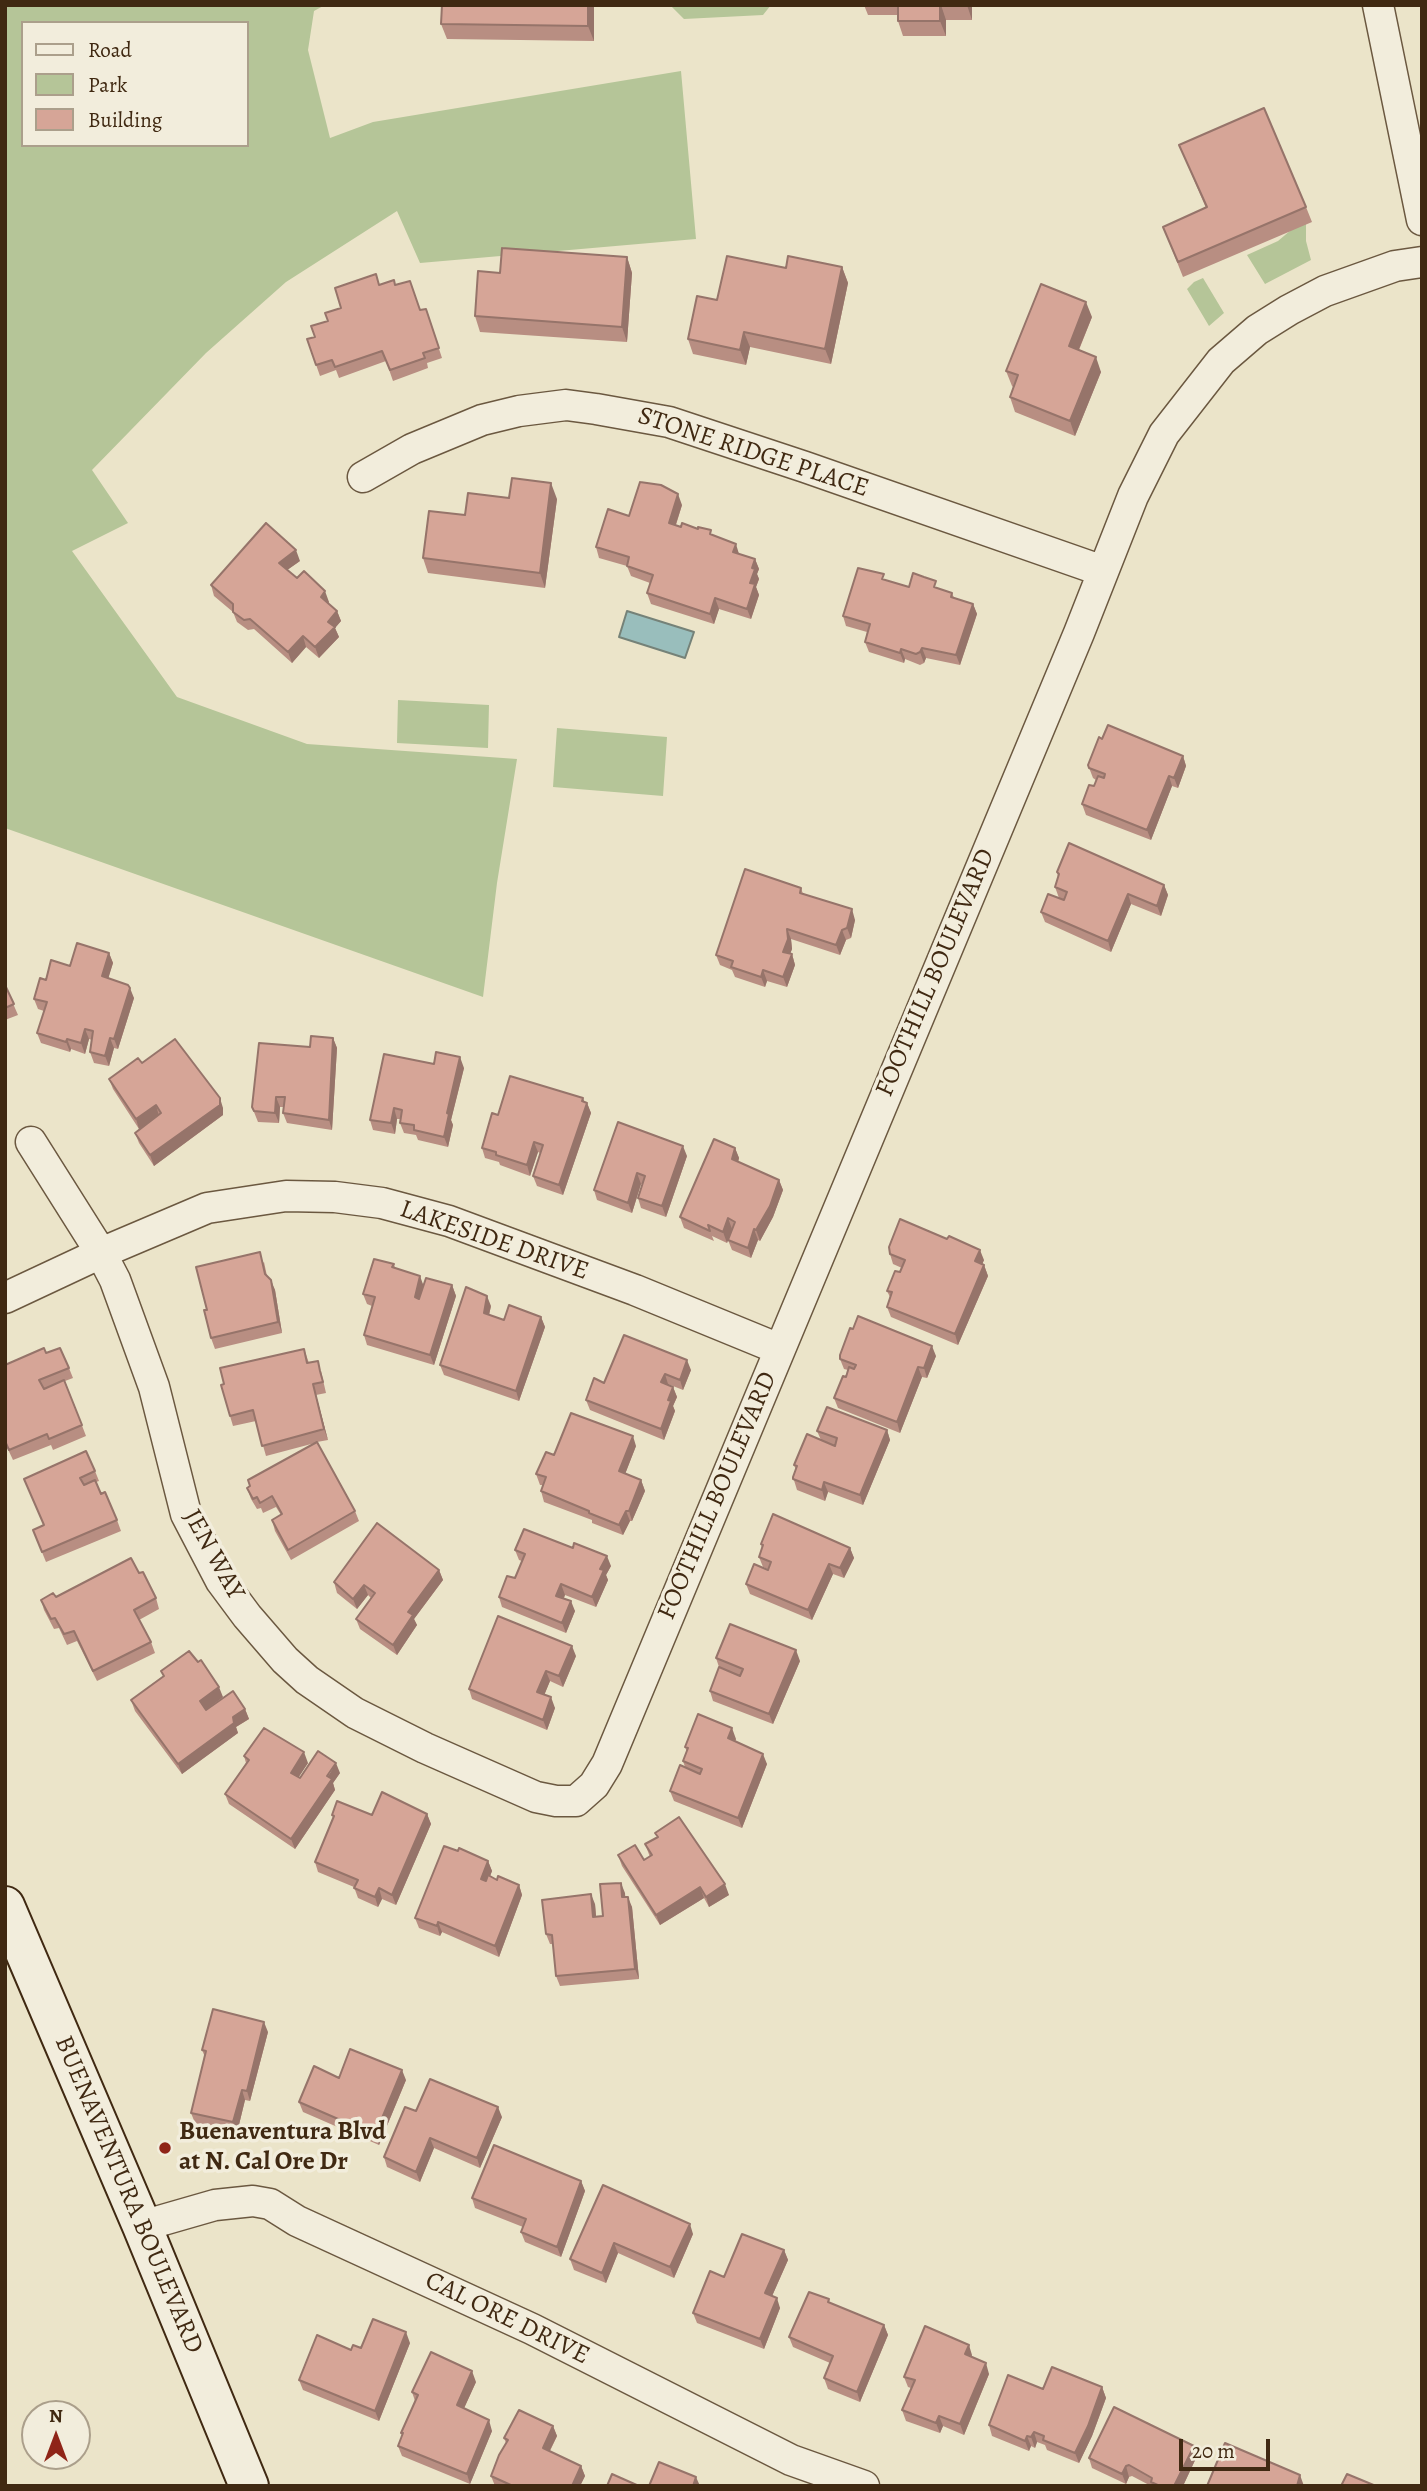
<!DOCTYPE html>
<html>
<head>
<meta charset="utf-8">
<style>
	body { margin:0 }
	#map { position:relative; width:1427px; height:2491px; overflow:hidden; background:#ebe4c9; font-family:Alegreya,serif }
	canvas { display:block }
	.frame { position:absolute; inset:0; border:7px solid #402912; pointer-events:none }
	.legend { position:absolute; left:21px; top:21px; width:228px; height:126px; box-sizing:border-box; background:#f2eddc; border:2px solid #ab9f8b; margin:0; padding:9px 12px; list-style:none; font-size:21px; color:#402912 }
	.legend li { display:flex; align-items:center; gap:14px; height:35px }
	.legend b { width:35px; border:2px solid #ab9f8b }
	.north { position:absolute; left:21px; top:2400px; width:70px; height:70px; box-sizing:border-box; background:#f2eddc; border:2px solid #ab9f8b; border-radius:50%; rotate:0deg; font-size:19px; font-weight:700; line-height:28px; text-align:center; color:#402912 }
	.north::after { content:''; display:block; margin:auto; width:24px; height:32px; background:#8f2418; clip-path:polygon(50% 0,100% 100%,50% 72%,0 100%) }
	.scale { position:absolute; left:1179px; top:2439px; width:91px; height:32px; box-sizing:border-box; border:4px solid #402912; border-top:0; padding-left:9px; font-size:21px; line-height:24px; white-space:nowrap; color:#402912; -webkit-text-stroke:5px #f2eddc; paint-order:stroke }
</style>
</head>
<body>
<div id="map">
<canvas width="1427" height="2491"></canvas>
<div class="frame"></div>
<ul class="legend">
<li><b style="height:9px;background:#f2eddc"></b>Road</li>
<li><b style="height:19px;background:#b5c598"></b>Park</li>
<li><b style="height:19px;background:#d6a597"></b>Building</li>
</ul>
<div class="north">N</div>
<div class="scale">20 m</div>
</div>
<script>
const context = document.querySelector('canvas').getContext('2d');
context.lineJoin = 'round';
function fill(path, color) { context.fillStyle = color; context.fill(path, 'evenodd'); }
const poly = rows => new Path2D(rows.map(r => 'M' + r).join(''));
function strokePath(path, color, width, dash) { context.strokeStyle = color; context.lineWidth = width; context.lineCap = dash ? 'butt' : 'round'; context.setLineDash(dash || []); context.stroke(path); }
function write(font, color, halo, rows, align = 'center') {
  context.font = font + ' Alegreya,serif'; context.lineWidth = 7; context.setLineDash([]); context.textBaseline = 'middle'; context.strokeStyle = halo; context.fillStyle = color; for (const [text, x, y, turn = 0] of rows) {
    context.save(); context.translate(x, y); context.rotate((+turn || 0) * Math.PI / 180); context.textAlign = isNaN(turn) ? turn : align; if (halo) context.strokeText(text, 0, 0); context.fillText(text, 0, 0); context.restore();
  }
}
const green = poly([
	[5,5,325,5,314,11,308,50,330,138,373,122,681,71,696,239,420,263,397,211,286,282,206,353,92,470,128,523,72,551,177,697,307,744,517,759,497,883,483,997,5,828],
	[23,23,247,23,247,145,23,145],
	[670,5,771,5,763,15,684,19],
	[1306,222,1306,241,1311,260,1265,284,1247,255,1278,241,1291,230],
	[1203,278,1224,313,1209,326,1187,289,1194,282],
	[398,700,489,705,488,748,397,743],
	[557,728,667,737,663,796,553,787]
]);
const water = poly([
	[627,611,694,632,685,658,619,637,627,611]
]);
const street = poly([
	[1378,5,1422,220],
	[363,477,412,449,482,420,519,411,566,405,596,409,669,422,805,467,1103,571],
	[31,1142,101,1253,115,1280,154,1387,186,1514,221,1581,247,1616,285,1660,307,1680,355,1713,425,1748,536,1797,556,1801,576,1801,594,1785,607,1764,1079,633,1133,496,1164,434,1221,361,1257,330,1289,310,1325,291,1395,266,1422,262],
	[5,1298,101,1253,207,1208,286,1196,335,1197,382,1203,449,1221,635,1290,779,1349],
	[142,2226,215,2205,253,2201,270,2204,297,2221,532,2329,791,2460,864,2486]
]);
const secondary = poly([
	[5,1906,142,2226,249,2486]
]);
const wall = poly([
	[594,5,594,41,447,39,441,24],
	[864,5,972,5,972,20,946,20,946,36,903,36,898,21,898,15,868,15],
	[1179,145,1306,207,1312,222,1183,277,1163,227,1206,208],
	[627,257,632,273,627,342,480,332,475,316,500,273],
	[842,267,848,283,831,364,750,347,746,365,693,354,688,339,717,300,786,268],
	[380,285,396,285,420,310,426,309,442,358,427,363,428,368,393,381,386,361,339,378,336,370,320,376,307,339,315,337,341,308],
	[1092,317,1079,350,1101,372,1075,436,1015,412,1010,397,1013,387,1012,386,1006,371],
	[557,499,545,588,428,573,423,558,465,515],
	[682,505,676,525,713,535,739,554,755,559,759,569,757,574,759,579,756,587,759,595,751,619,719,609,714,624,651,604,647,593,650,583,631,576,627,566,599,558,596,547,629,516],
	[300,561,287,570,297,578,329,602,328,603,337,611,341,621,335,628,339,637,319,658,306,647,292,663,254,629,248,630,237,622,233,612,214,596,211,585],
	[886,580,909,587,939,589,952,593,954,598,973,604,977,614,960,665,926,658,924,663,920,665,905,659,904,663,869,652,865,642,867,632,846,626,843,616],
	[1183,756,1186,766,1178,788,1172,786,1151,840,1086,815,1082,804,1094,786,1096,780,1093,778,1088,765],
	[1057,872,1164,885,1168,895,1161,916,1131,904,1111,952,1045,922,1041,912,1059,898,1055,887,1058,877],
	[801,888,803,894,855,920,851,938,846,940,840,955,791,939,792,949,790,954,792,954,795,965,787,987,767,981,765,987,735,977,732,970,720,965,716,955],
	[109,953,113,963,108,978,134,998,118,1049,114,1048,109,1066,94,1063,90,1052,92,1040,89,1039,85,1054,71,1049,70,1052,41,1043,37,1033,44,1011,38,1009,34,999,46,980,70,966],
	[5,985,18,1015,5,1020],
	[333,1038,337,1048,332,1130,287,1123,283,1113,284,1107,280,1107,279,1123,258,1122,252,1107,310,1047],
	[142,1063,223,1108,223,1115,154,1166,139,1143,135,1133,139,1129,113,1089,109,1079],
	[434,1064,464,1068,451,1120,453,1125,448,1147,418,1140,416,1135,404,1133,400,1123,401,1119,397,1119,395,1134,373,1130,370,1120],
	[587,1103,591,1113,563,1195,537,1186,533,1176,540,1153,538,1152,530,1176,500,1165,499,1162,485,1158,482,1148,498,1115],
	[735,1148,739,1158,738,1162,779,1180,783,1190,773,1217,760,1241,758,1240,751,1258,732,1250,728,1240,732,1229,727,1243,712,1236,714,1241,684,1228,680,1217],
	[687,1156,666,1217,641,1208,638,1198,642,1184,641,1184,632,1213,597,1200,594,1190],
	[890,1254,984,1260,982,1264,984,1265,988,1276,958,1345,891,1317,887,1307,890,1297,887,1291,900,1272,902,1268,893,1264],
	[264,1262,267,1276,275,1290,282,1333,215,1349,211,1338,207,1310],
	[394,1264,395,1268,423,1284,452,1285,456,1296,434,1365,367,1345,364,1335,372,1306,367,1304,363,1294],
	[491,1306,489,1315,504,1320,541,1317,545,1327,519,1401,444,1375,440,1365],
	[304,1349,309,1363,321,1371,326,1393,316,1395,328,1440,317,1442,355,1511,359,1521,291,1560,275,1531,272,1520,281,1515,276,1507,263,1513,261,1508,257,1509,251,1499,247,1488,250,1486,248,1480,315,1443,266,1456,256,1421,233,1426,230,1416],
	[46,1353,69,1368,73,1378,65,1381,86,1436,53,1450,51,1445,13,1460,5,1443,5,1365],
	[936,1356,927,1378,922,1377,900,1433,838,1408,834,1398,846,1377,848,1370,844,1369,840,1359],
	[691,1370,683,1390,668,1384,673,1387,677,1397,673,1406,675,1411,664,1440,590,1410,586,1400,604,1383],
	[887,1430,890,1440,863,1505,828,1492,825,1501,797,1490,793,1477,796,1470,794,1465,821,1440,817,1431],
	[636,1446,625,1474,641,1480,645,1491,632,1521,630,1521,623,1535,592,1523,592,1520,544,1502,541,1491,543,1485,540,1485,536,1474,554,1455],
	[95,1471,99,1481,96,1482,101,1494,117,1520,121,1531,46,1562,33,1530,44,1526,24,1479],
	[761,1544,850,1548,854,1558,844,1578,833,1574,812,1620,750,1594,746,1584,768,1569,763,1567,759,1557,762,1548],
	[515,1550,611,1566,606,1575,608,1580,596,1607,565,1595,564,1598,575,1611,566,1633,502,1607,499,1597,515,1578,522,1561,519,1560],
	[439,1570,443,1580,414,1619,417,1625,397,1655,360,1629,356,1619,371,1598,368,1595,357,1609,337,1593,334,1582],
	[139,1573,156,1598,159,1609,139,1620,151,1642,155,1653,97,1681,77,1641,67,1645,59,1628,54,1629,44,1610,41,1600,56,1597],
	[576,1656,563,1687,550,1681,544,1695,555,1708,547,1730,472,1699,469,1689],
	[716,1658,800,1661,773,1724,713,1701,710,1691,719,1667],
	[161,1671,223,1697,206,1710,245,1709,249,1719,236,1727,238,1733,182,1774,135,1711,131,1700,163,1676],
	[736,1739,735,1741,767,1764,742,1828,674,1801,670,1791,685,1767,683,1761,687,1752,685,1747],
	[244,1756,308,1763,298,1777,300,1778,340,1773,333,1783,335,1790,295,1849,229,1804,225,1794,246,1763],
	[427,1814,431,1824,396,1905,382,1899,378,1907,358,1898,354,1887,318,1872,315,1862,333,1817,332,1815],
	[655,1833,729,1895,709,1907,704,1898,660,1925,622,1866,618,1855,644,1860,650,1857,645,1844,657,1837],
	[488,1861,492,1871,490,1876,497,1880,519,1885,522,1895,499,1957,442,1932,440,1936,419,1928,415,1918],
	[625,1893,625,1897,632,1907,639,1979,560,1986,556,1976,553,1944,550,1944,546,1934,595,1904,596,1917,603,1916],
	[268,2032,250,2101,245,2100,237,2133,195,2123,191,2113,205,2057,202,2050],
	[339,2078,406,2080,379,2145,303,2112,299,2102],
	[416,2111,502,2117,480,2168,434,2148,420,2182,387,2167,384,2157],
	[581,2181,585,2191,561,2257,525,2242,521,2232,523,2227,475,2208,472,2198],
	[603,2185,693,2234,674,2278,618,2253,606,2283,574,2270,570,2259],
	[784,2250,788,2260,772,2296,780,2308,764,2349,697,2323,693,2313,724,2277],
	[829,2299,830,2303,884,2325,888,2335,860,2402,828,2389,824,2378,830,2363,793,2347,789,2337],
	[410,2343,379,2421,303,2390,299,2380,351,2350,361,2348],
	[972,2355,971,2357,989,2374,964,2435,943,2426,940,2433,906,2421,902,2410,911,2388,908,2387,904,2377],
	[476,2382,464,2408,492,2431,470,2484,402,2456,398,2446,402,2436,401,2433,415,2401,412,2392],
	[1102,2387,1106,2398,1092,2436,1079,2463,1047,2450,1045,2445,1037,2442,1035,2448,1031,2446,1029,2451,992,2436,989,2425,1043,2389],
	[553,2426,557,2436,550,2451,581,2466,585,2476,580,2486,495,2486,491,2476,506,2443,504,2438],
	[1197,2456,1183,2486,1151,2486,1132,2476,1129,2477,1126,2484,1092,2468,1089,2458]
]);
const shadedWall = poly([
	[588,5,594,5,594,41,588,26],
	[941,5,946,20,946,36,940,21],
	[967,5,972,5,972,20],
	[627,257,632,273,627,342,622,327],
	[842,267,848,283,831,364,825,349],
	[1086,302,1092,317,1074,361,1069,346],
	[744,332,750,347,746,365,740,350],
	[1096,357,1101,372,1075,436,1070,421],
	[551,483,557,499,545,588,540,573],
	[678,494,682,505,673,533,669,523],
	[736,544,739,554,733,552],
	[296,550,300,561,283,573,279,563],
	[755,559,759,569,757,574,759,579,756,587,759,595,751,619,747,609,752,568],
	[325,591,329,602,325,608,321,597],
	[715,598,719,609,714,624,710,614],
	[973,604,977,614,960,665,956,655],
	[337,611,341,621,335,628,339,637,319,658,315,647,328,622],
	[303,636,306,647,292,663,288,652],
	[922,648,926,658,924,663,920,652],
	[901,649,905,659,904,663,900,653],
	[1183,756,1186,766,1178,788,1174,778],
	[1169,776,1172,786,1151,840,1147,830],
	[1164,885,1168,895,1161,916,1157,906],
	[1128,894,1131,904,1111,952,1108,941],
	[852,909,855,920,851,938,847,928],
	[787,929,791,939,792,949,787,962,783,952],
	[842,930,846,940,840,955,836,945],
	[109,953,113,963,106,986,102,976],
	[792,954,795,965,787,987,783,977],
	[763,970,767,981,765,987,761,977],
	[130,988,134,998,118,1049,114,1039],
	[85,1029,89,1039,85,1054,81,1043],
	[110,1038,114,1048,109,1066,105,1056],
	[333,1038,337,1048,332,1130,329,1120],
	[67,1039,71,1049,70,1052,66,1042],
	[460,1057,464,1068,451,1120,453,1125,448,1147,444,1137,447,1113],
	[276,1097,280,1107,279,1123,275,1113],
	[220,1098,223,1108,223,1115,154,1166,150,1155],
	[583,1098,586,1106,587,1103,591,1113,563,1195,559,1185],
	[156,1105,159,1116,139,1129,136,1119],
	[394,1108,397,1119,395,1134,391,1123],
	[534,1142,538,1152,530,1176,527,1165],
	[683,1146,687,1156,666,1217,662,1206],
	[735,1148,739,1158,736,1169,732,1159],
	[637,1173,641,1184,632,1213,628,1203],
	[779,1180,783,1190,773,1217,760,1241,756,1230],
	[728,1218,732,1229,727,1243,723,1232],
	[754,1229,758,1240,751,1258,748,1248],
	[980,1250,984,1260,979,1272,975,1261],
	[984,1265,988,1276,958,1345,955,1334],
	[420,1276,424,1287,418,1307,415,1297],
	[271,1280,275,1290,282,1333,278,1322],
	[452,1285,456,1296,434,1365,430,1355],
	[487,1296,491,1306,487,1323,484,1313],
	[541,1317,545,1327,519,1401,516,1391],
	[932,1346,936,1356,927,1378,924,1368],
	[687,1360,691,1370,683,1390,680,1380],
	[918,1367,922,1377,900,1433,897,1422],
	[665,1374,668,1384,665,1393,661,1382],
	[313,1384,316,1395,328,1440,324,1429],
	[673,1387,677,1397,673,1406,675,1411,664,1440,661,1429,668,1400],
	[887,1430,890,1440,863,1505,860,1495],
	[633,1436,636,1446,622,1482,619,1471],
	[641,1480,645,1491,632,1521,629,1511],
	[824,1482,828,1492,825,1501,822,1490],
	[626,1511,630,1521,623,1535,619,1525],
	[850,1548,854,1558,844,1578,840,1568],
	[607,1556,611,1566,606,1575,608,1580,596,1607,592,1597,600,1569],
	[829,1564,833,1574,812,1620,808,1610],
	[439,1570,443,1580,414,1619,417,1625,397,1655,393,1645,408,1612],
	[561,1584,565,1595,560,1606,556,1596],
	[364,1585,368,1595,357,1609,353,1599],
	[571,1601,575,1611,566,1633,562,1623],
	[572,1646,576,1656,563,1687,559,1676],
	[796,1650,800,1661,773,1724,769,1714],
	[546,1671,550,1681,541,1703,537,1692],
	[219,1687,223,1697,204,1711,200,1701],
	[551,1697,555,1708,547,1730,543,1720],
	[245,1709,249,1719,236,1727,238,1733,182,1774,178,1764,233,1717],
	[732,1728,736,1739,732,1749,728,1738],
	[304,1752,308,1763,295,1783,291,1773],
	[763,1754,767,1764,742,1828,738,1818],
	[336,1763,340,1773,333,1783,335,1790,295,1849,291,1839],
	[427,1814,431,1824,396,1905,392,1895],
	[488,1861,492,1871,485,1889,481,1879],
	[621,1883,625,1893,626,1908,622,1897],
	[725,1884,729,1895,709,1907,706,1897],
	[519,1885,522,1895,499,1957,495,1946],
	[700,1887,704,1898,660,1925,656,1915],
	[379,1888,382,1899,378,1907,375,1897],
	[591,1894,595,1904,597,1927,593,1917],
	[628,1897,632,1907,639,1979,635,1969],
	[438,1922,442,1932,440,1936,437,1926],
	[264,2022,268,2032,250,2101,247,2091],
	[402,2070,406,2080,379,2145,375,2135],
	[242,2090,245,2100,237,2133,233,2122],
	[498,2107,502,2117,480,2168,477,2158],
	[430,2138,434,2148,420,2182,416,2172],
	[581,2181,585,2191,561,2257,557,2247],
	[690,2224,693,2234,674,2278,670,2267],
	[614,2243,618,2253,606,2283,602,2273],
	[784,2250,788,2260,769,2303,765,2293],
	[777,2298,780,2308,764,2349,760,2339],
	[884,2325,888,2335,860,2402,857,2392],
	[406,2332,410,2343,379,2421,375,2411],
	[969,2345,972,2355,968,2364,965,2354],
	[986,2363,989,2374,964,2435,960,2424],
	[472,2371,476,2382,461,2415,457,2405],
	[1102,2387,1106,2398,1092,2436,1079,2463,1075,2453],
	[939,2416,943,2426,940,2433,936,2423],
	[489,2420,492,2431,470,2484,467,2474],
	[553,2426,557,2436,546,2458,543,2448],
	[1034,2432,1037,2442,1035,2448,1031,2437],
	[1027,2436,1031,2446,1029,2451,1025,2441],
	[1194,2446,1197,2456,1183,2486,1174,2486],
	[581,2466,585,2476,580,2486,572,2486],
	[1126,2466,1129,2477,1126,2484,1122,2474],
	[1300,2475,1304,2486,1297,2486],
	[696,2477,700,2486,693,2486]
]);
const building = poly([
	[442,5,588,5,588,26,441,24,442,5],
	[898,5,940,5,940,21,898,21,898,5],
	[1264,108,1306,207,1178,262,1163,227,1207,207,1179,145,1264,108],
	[502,248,627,257,622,327,475,316,478,271,500,273,502,248],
	[727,256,786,268,788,256,842,267,825,349,744,332,740,350,688,339,697,296,717,300,727,256],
	[376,274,379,285,394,280,395,285,410,281,420,310,426,309,439,348,423,353,425,358,390,370,382,351,335,367,332,360,316,365,307,339,315,337,311,326,328,321,325,313,341,308,335,288,376,274],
	[1041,284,1086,302,1069,346,1096,357,1070,421,1010,397,1018,375,1006,371,1041,284],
	[512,478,551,483,540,573,423,558,429,511,465,515,468,493,509,498,512,478],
	[640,482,661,485,678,494,669,523,681,527,682,523,698,529,698,527,711,530,710,534,736,544,733,552,755,559,752,568,755,569,750,583,755,584,747,609,715,598,710,614,647,593,653,575,627,566,629,557,596,547,608,509,629,516,640,482],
	[266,523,296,550,279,563,297,578,304,571,325,591,321,597,337,611,328,622,335,627,315,647,303,636,288,652,250,619,244,620,233,612,233,604,211,585,266,523],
	[858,568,884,574,882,579,909,587,913,573,924,577,936,581,934,587,952,593,951,597,973,604,956,655,922,648,920,652,916,654,901,649,900,653,865,642,870,624,843,616,858,568],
	[1108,725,1183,756,1174,778,1169,776,1147,830,1082,804,1089,785,1094,786,1098,776,1104,778,1105,774,1089,768,1088,765,1099,737,1102,739,1108,725],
	[1069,843,1164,885,1157,906,1128,894,1108,941,1041,912,1048,894,1064,900,1067,892,1055,887,1059,874,1057,872,1069,843],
	[745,869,801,888,800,893,852,909,847,928,842,930,836,945,787,929,788,939,783,952,792,954,783,977,763,970,761,977,731,967,733,961,716,955,745,869],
	[77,943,109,953,102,976,128,985,130,988,114,1039,110,1038,105,1056,90,1052,93,1031,85,1029,81,1043,67,1039,66,1042,37,1033,47,1002,34,999,40,978,46,980,51,960,70,966,77,943],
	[5,985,14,1004,5,1008,5,985],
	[311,1036,333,1038,329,1120,283,1113,285,1097,276,1097,275,1113,254,1111,252,1107,259,1043,310,1047,311,1036],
	[175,1039,220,1098,220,1105,150,1155,135,1133,161,1113,156,1105,136,1119,109,1079,138,1058,142,1063,175,1039],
	[436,1052,460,1057,447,1113,449,1114,444,1137,414,1130,414,1125,400,1123,402,1110,394,1108,391,1123,370,1120,384,1054,434,1064,436,1052],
	[510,1076,583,1098,582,1101,587,1103,559,1185,533,1176,543,1145,534,1142,527,1165,496,1155,496,1152,482,1148,492,1113,498,1115,510,1076],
	[618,1122,683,1146,662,1206,638,1198,645,1176,637,1173,628,1203,594,1190,618,1122],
	[714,1139,735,1148,732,1159,779,1180,770,1206,756,1230,754,1229,748,1248,728,1240,735,1222,728,1218,723,1232,708,1225,710,1231,680,1217,714,1139],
	[900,1219,947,1239,949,1236,980,1250,975,1261,984,1265,955,1334,887,1307,892,1292,887,1291,895,1271,900,1272,905,1260,890,1254,889,1247,900,1219],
	[260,1252,265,1274,271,1280,278,1322,211,1338,204,1310,207,1310,196,1267,260,1252],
	[374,1259,394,1264,392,1267,420,1276,415,1297,419,1299,426,1278,452,1285,430,1355,364,1335,375,1297,363,1294,374,1259],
	[466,1287,487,1296,484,1313,504,1320,509,1305,541,1317,516,1391,440,1365,466,1287],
	[858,1316,932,1346,924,1368,918,1367,897,1422,834,1398,843,1376,846,1377,849,1367,854,1369,856,1365,840,1359,840,1355,850,1328,853,1329,858,1316],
	[624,1335,687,1360,680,1380,665,1374,661,1382,673,1387,668,1400,671,1401,661,1429,586,1400,594,1378,604,1383,624,1335],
	[44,1348,46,1353,60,1348,69,1368,39,1380,44,1389,64,1380,82,1425,49,1439,47,1434,9,1450,5,1441,5,1365,44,1348],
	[304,1349,307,1363,318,1361,320,1371,323,1382,313,1384,324,1429,262,1446,253,1410,230,1416,221,1385,224,1384,220,1368,304,1349],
	[827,1407,887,1430,860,1495,824,1482,822,1490,793,1479,793,1477,797,1466,794,1465,807,1434,835,1446,837,1438,817,1431,827,1407],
	[571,1413,633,1436,619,1471,641,1480,629,1511,626,1511,619,1525,589,1513,589,1511,541,1491,546,1477,536,1474,546,1452,554,1455,571,1413],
	[317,1442,355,1511,288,1550,272,1520,282,1514,272,1496,260,1503,257,1497,253,1499,247,1488,250,1486,248,1480,317,1442],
	[86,1451,95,1471,80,1478,84,1485,95,1480,101,1494,105,1492,117,1520,42,1552,33,1530,44,1525,24,1479,86,1451],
	[773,1514,850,1548,840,1568,829,1564,808,1610,746,1584,754,1564,768,1570,771,1562,759,1557,763,1545,761,1544,773,1514],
	[377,1523,439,1570,408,1612,413,1615,393,1645,356,1619,375,1593,364,1585,353,1599,334,1582,377,1523],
	[524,1529,573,1548,574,1543,607,1556,600,1569,604,1570,592,1597,561,1584,556,1596,571,1601,562,1623,499,1597,507,1576,515,1578,525,1554,515,1550,524,1529],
	[131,1558,139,1573,143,1572,156,1598,134,1610,151,1642,93,1671,74,1631,64,1634,55,1618,51,1619,41,1600,53,1593,56,1597,131,1558],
	[498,1616,572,1646,559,1676,546,1671,537,1692,551,1697,543,1720,469,1689,498,1616],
	[730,1624,796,1650,769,1714,710,1691,719,1667,740,1676,743,1669,716,1658,730,1624],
	[189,1651,198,1662,201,1660,219,1687,200,1701,206,1710,233,1691,245,1709,233,1717,234,1723,178,1764,131,1700,164,1676,161,1671,189,1651],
	[698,1714,732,1728,728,1738,763,1754,738,1818,670,1791,680,1765,700,1774,702,1769,683,1761,688,1748,685,1747,698,1714],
	[264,1728,304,1752,291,1773,300,1778,318,1751,336,1763,327,1776,332,1779,291,1839,225,1794,249,1760,244,1756,264,1728],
	[382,1792,427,1814,392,1895,379,1888,375,1897,354,1888,358,1880,315,1862,334,1816,332,1815,337,1801,372,1815,382,1792],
	[679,1817,725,1884,706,1897,700,1887,656,1915,618,1855,635,1845,644,1860,652,1855,645,1844,658,1837,655,1833,679,1817],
	[444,1846,458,1851,459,1848,488,1861,481,1879,486,1881,488,1875,497,1880,498,1876,519,1885,495,1946,438,1922,437,1926,415,1918,444,1846],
	[621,1883,622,1897,628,1897,635,1969,556,1976,552,1935,546,1934,542,1900,591,1894,593,1917,603,1916,600,1884,621,1883],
	[213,2009,264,2022,247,2091,242,2090,233,2122,191,2113,206,2051,202,2050,213,2009],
	[350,2049,402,2070,375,2135,299,2102,314,2066,339,2078,350,2049],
	[430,2079,498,2107,477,2158,430,2138,416,2172,384,2157,405,2107,416,2111,430,2079],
	[494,2145,581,2181,557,2247,521,2232,526,2219,472,2198,494,2145],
	[603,2185,690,2224,670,2267,614,2243,602,2273,570,2259,603,2185],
	[742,2234,784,2250,765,2293,777,2298,760,2339,693,2313,710,2271,724,2277,742,2234],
	[809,2292,829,2299,828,2302,884,2325,857,2392,824,2378,833,2356,789,2337,809,2292],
	[373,2319,406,2332,375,2411,299,2380,317,2335,351,2350,353,2345,361,2348,373,2319],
	[925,2326,969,2345,965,2354,986,2363,960,2424,939,2416,936,2423,902,2410,915,2380,904,2377,925,2326],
	[431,2352,472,2371,457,2405,489,2420,467,2474,398,2446,403,2433,401,2433,418,2395,412,2392,431,2352],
	[1052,2367,1102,2387,1088,2426,1075,2453,1043,2440,1044,2436,1034,2432,1031,2437,1027,2436,1025,2441,989,2425,1008,2375,1043,2389,1052,2367],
	[1114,2407,1194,2446,1174,2486,1160,2486,1151,2482,1152,2478,1129,2465,1126,2466,1122,2474,1089,2458,1114,2407],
	[519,2410,553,2426,543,2448,581,2466,572,2486,513,2486,491,2476,499,2455,508,2440,504,2438,519,2410],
	[1225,2443,1300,2475,1297,2486,1207,2486,1225,2443],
	[659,2462,696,2477,693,2486,649,2486,659,2462],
	[612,2474,639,2486,607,2486,612,2474],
	[1347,2474,1376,2486,1341,2486,1347,2474]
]);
const markers = [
	[165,2148,7,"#8f2418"]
];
const streetNames = [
	["STONE RIDGE PLACE",753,453,18],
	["FOOTHILL BOULEVARD",936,973,-67],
	["LAKESIDE DRIVE",494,1241,19],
	["FOOTHILL BOULEVARD",718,1496,-67],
	["JEN WAY",213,1555,61],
	["BUENAVENTURA BOULEVARD",128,2195,67],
	["CAL ORE DRIVE",507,2319,26]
];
const poiNames = [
	["Buenaventura Blvd",179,2133],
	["at N. Cal Ore Dr",179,2163]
];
fill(green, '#b5c598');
fill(water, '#99bebc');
strokePath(water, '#758278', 2);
strokePath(street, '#6b5840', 33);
strokePath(secondary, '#402912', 42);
strokePath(street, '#f2eddc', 30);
strokePath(secondary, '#f2eddc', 38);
fill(wall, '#b88e82');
fill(shadedWall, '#96746a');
fill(building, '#d6a597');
strokePath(building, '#96746a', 2);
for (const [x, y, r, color] of markers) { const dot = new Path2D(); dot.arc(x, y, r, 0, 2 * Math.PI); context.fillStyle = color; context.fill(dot); strokePath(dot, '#f2eddc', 2.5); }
write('26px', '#402912', '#f2eddc', streetNames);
write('bold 26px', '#402912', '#f2eddc', poiNames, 'left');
</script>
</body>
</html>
